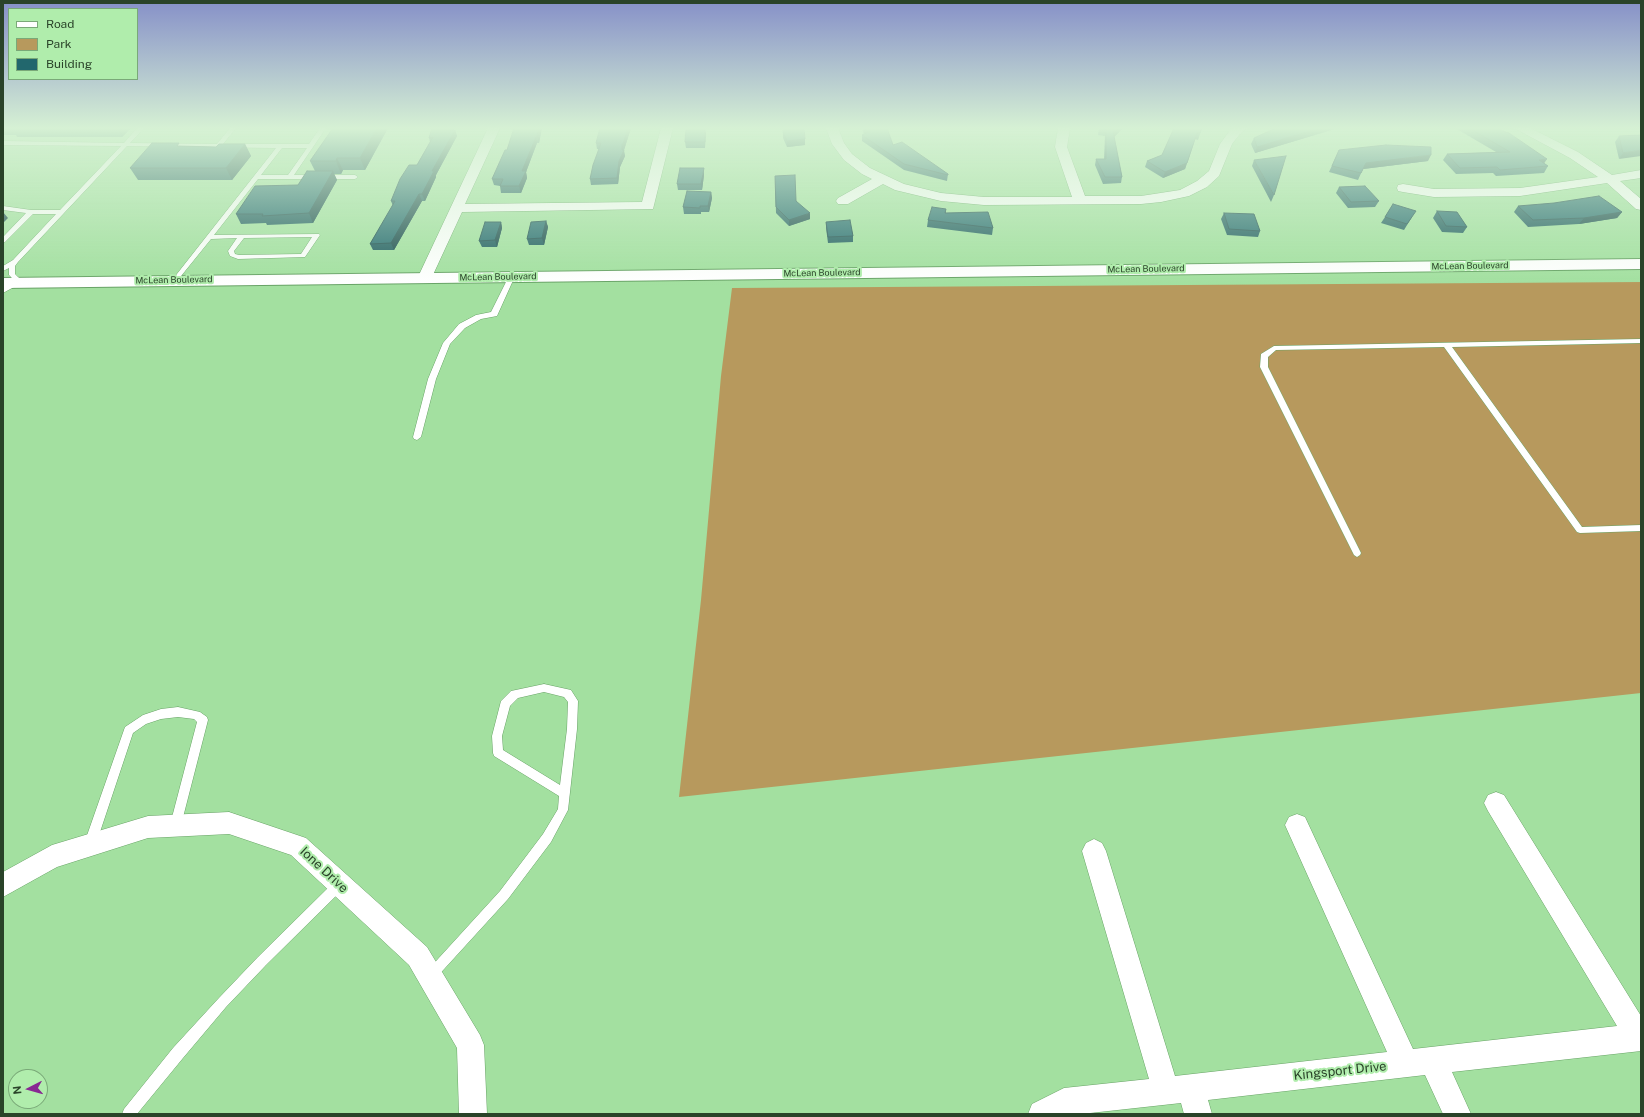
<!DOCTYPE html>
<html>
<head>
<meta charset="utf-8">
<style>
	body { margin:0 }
	#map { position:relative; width:1644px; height:1117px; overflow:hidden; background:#a3e0a0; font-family:"Public Sans",sans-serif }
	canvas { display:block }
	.frame { position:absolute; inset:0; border:4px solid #2a4329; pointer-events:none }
	.legend { position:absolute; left:8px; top:8px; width:130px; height:72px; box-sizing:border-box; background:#b0edac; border:1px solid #7aa978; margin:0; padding:5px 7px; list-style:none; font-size:12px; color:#2a4329 }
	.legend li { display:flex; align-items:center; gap:8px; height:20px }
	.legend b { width:20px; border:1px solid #7aa978 }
	.north { position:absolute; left:8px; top:1069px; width:40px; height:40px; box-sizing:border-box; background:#b0edac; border:1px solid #7aa978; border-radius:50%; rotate:264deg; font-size:11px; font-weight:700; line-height:16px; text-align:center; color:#2a4329 }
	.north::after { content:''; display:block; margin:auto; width:14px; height:18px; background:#882892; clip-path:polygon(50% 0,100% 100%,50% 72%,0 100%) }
</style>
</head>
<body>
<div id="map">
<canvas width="1644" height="1117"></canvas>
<div class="frame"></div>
<ul class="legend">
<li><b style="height:5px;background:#fff"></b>Road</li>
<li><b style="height:11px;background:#b7995d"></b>Park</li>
<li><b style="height:11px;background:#22676d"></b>Building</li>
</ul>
<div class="north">N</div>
</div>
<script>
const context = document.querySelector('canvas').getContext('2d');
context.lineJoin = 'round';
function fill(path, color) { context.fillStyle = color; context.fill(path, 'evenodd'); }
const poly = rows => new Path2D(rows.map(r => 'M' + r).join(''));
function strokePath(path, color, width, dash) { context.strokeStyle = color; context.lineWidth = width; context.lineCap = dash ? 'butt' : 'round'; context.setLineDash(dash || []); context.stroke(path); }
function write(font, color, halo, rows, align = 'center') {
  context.font = font + ' "Public Sans",sans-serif'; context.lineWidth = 4; context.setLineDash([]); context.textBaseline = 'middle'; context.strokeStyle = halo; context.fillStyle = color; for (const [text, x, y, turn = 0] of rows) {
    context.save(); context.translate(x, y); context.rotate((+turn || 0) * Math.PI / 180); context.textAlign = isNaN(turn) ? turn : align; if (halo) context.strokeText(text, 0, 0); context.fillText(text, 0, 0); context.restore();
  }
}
const green = poly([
	[1641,282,1641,693,679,797,701,600,721,376,732,288]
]);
const service = poly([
	[137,128,144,128,130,143,217,144,230,128,236,128,223,144,309,144,320,128,326,128,294,175,355,175,358,177,355,179,258,179,214,235,319,234,320,235,305,257,238,259,230,256,228,251,237,238,211,239,177,281,175,282,172,280,173,279,276,148,127,146,18,262,15,266,15,274,23,282,3,293,3,288,16,282,9,275,9,268,3,271,3,266,13,260,56,214,33,214,5,242,3,243,3,237,26,213,3,210,3,206,31,210,60,210,121,146,3,145,3,141,124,143,137,128],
	[282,148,307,148,288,175,261,175,282,148],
	[312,237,301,254,239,255,235,254,234,251,244,238,312,237],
	[512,274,515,276,497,316,481,319,465,328,450,344,436,379,421,437,417,440,414,439,413,437,428,379,443,343,459,324,476,315,491,312,509,276,512,274],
	[1641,339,1641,343,1452,347,1582,527,1641,525,1641,531,1580,533,1577,532,1444,347,1276,350,1268,357,1268,367,1361,553,1360,555,1357,557,1354,555,1260,367,1261,354,1274,346,1641,339],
	[544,684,571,690,578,701,577,729,568,810,551,842,508,899,435,979,431,981,427,979,425,975,427,971,500,891,543,834,558,809,559,796,494,756,493,753,492,736,501,701,511,691,544,684],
	[544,692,564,697,568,702,567,729,560,785,503,750,502,736,510,706,518,698,544,692],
	[178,707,200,712,207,717,208,720,180,829,176,830,172,829,170,825,197,722,194,719,178,717,161,719,146,724,133,733,96,844,94,848,90,850,86,848,84,844,125,727,143,715,161,709,178,707],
	[340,878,344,880,346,884,344,888,266,965,226,1007,183,1058,137,1114,122,1114,124,1109,173,1048,218,999,258,957,336,880,340,878]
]);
const minor = poly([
	[488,128,500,128,465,204,642,202,661,128,673,128,653,209,462,212,432,277,430,280,425,281,420,280,418,277,488,128],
	[826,128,838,128,844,143,852,154,870,168,904,184,941,193,984,197,1072,197,1055,147,1058,128,1070,128,1067,147,1085,196,1141,196,1180,190,1197,181,1209,171,1220,144,1231,129,1247,128,1239,135,1232,144,1219,176,1207,187,1189,196,1161,202,1141,204,984,205,941,201,895,190,883,184,848,204,838,204,836,201,838,198,872,179,862,174,844,160,832,144,826,128],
	[1514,128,1530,128,1578,152,1612,175,1641,170,1641,178,1620,181,1641,199,1641,210,1636,209,1607,183,1520,196,1434,197,1403,192,1398,191,1397,188,1398,185,1403,184,1434,189,1520,188,1598,177,1570,158,1514,128],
	[1496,792,1504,795,1641,1016,1641,1051,1452,1072,1471,1114,1443,1114,1425,1075,1208,1100,1212,1114,1184,1114,1181,1103,1081,1114,1028,1114,1032,1104,1064,1088,1149,1079,1082,851,1086,843,1094,839,1102,843,1106,851,1175,1076,1387,1052,1285,825,1289,817,1297,814,1305,817,1413,1049,1617,1026,1488,811,1484,803,1488,795,1496,792],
	[229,812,306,838,427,947,480,1035,484,1045,487,1114,459,1114,457,1048,409,965,291,855,229,834,148,838,57,867,3,897,3,872,52,845,148,816,229,812]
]);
const secondary = poly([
	[1641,259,1641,269,3,288,3,278,1641,259]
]);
const wall = poly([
	[3,128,131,128,122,137,17,137,16,135,3,135],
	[333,128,388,128,365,170,343,170,341,174,334,174,337,180,313,223,267,225,266,223,241,224,236,214,298,185,315,171,310,161],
	[432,128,454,128,454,130,455,130,457,136,436,175,436,177,425,201,422,201,394,250,373,250,370,244,393,206,391,201,417,165,430,142,429,138],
	[514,128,542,128,539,143,537,143,526,172,527,178,521,193,501,193,500,186,494,185,492,179,507,150],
	[631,128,624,150,625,156,620,167,618,184,591,185,590,179,599,149,597,149,596,143],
	[705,128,705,148,686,148,685,142],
	[783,128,805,139,805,145,787,147,783,138],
	[862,128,887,128,893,145,948,174,947,181,904,170,862,141,862,135,864,134],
	[1099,128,1123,128,1114,137,1122,177,1121,183,1103,184,1095,165,1096,159,1104,159,1105,136,1098,135],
	[1174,128,1204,128,1201,131,1198,140,1195,139,1185,169,1163,178,1145,167,1147,161,1162,155],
	[1276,128,1338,128,1255,153,1251,144,1254,138],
	[1455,128,1498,128,1548,166,1544,173,1496,176,1493,173,1456,174,1443,160,1447,154,1496,152],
	[1641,135,1619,159,1615,142,1619,136],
	[245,144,251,156,232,180,138,180,130,168,181,146,216,147],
	[1339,150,1428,161,1363,169,1358,180,1329,172],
	[1254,160,1274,195,1271,202,1252,166],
	[704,175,702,190,678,190,677,184],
	[775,176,796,201,810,219,789,226,776,213],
	[1339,187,1379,201,1375,207,1348,208,1336,193],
	[711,192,712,198,709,212,701,212,701,214,684,214,683,207],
	[1518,206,1622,212,1617,218,1579,224,1528,227,1514,212],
	[946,209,946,213,993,228,992,235,927,227,928,220],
	[1437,211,1467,227,1463,233,1442,232,1433,218],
	[1224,213,1260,231,1258,237,1227,235,1221,219],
	[1385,217,1412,217,1404,230,1381,223],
	[546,221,548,227,544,245,529,245,527,239],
	[501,222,502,228,497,247,482,247,479,241],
	[826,222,853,236,853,242,828,243,826,228]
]);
const shadedWall = poly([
	[117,128,131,128,122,137],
	[377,128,388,128,365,170,360,158],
	[450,128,454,128,452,135,455,130,457,136,436,175,436,177,425,201,422,194],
	[539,128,542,128,539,143,537,136],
	[628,128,631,128,624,150,623,144],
	[705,128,706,134,705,148],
	[1118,128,1123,128,1114,137,1115,131],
	[1320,128,1338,128,1255,153,1257,147],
	[1197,133,1185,169,1163,178,1165,172],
	[536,137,537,143,526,172,527,178,521,193,519,186,522,171],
	[805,139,805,145,787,147,787,141],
	[245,144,251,156,232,180,226,168],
	[622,144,625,156,620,167,618,184,617,178,619,161,622,150],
	[1641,150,1641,156,1619,159,1623,153],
	[1431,155,1428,161,1363,169,1366,163],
	[337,158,343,170,341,174,336,161],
	[1547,159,1543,165,1539,160],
	[704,168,704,175,702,190,701,184],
	[333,171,337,180,313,223,309,213],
	[711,192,712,198,709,212,708,206],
	[419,194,422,201,394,250,391,243],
	[3,212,8,218,3,223],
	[1622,212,1617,218,1579,224,1584,218],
	[810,213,810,219,789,226,789,220],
	[546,221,548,227,544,245,542,238],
	[501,222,502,228,497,247,495,240]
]);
const building = poly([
	[333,128,377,128,360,158,337,158,336,161,310,161,333,128],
	[432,128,450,128,450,130,455,130,432,171,434,171,422,194,419,194,391,243,370,244,395,201,391,201,400,179,409,165,417,165,433,137,429,138,432,128],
	[514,128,539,128,537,136,536,137,522,171,526,171,519,186,500,186,503,179,492,179,505,150,507,150,514,128],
	[600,128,628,128,623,144,622,144,622,150,624,150,619,161,617,178,590,179,593,165,601,143,596,143,600,128],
	[686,128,705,128,705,142,685,142,686,128],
	[783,128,804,128,805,139,787,141,783,132,783,128],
	[865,128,887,128,893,145,902,142,948,174,948,175,904,164,862,135,870,131,866,132,865,128],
	[1099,128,1118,128,1115,131,1113,131,1122,177,1105,177,1096,159,1106,159,1106,130,1099,128],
	[1174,128,1202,128,1200,133,1197,133,1187,163,1165,172,1147,161,1162,155,1174,128],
	[1276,128,1320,128,1257,147,1254,138,1276,128],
	[1469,128,1498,128,1503,131,1509,133,1547,159,1539,160,1548,166,1500,170,1497,167,1460,168,1447,154,1510,152,1469,128],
	[1641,135,1641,150,1623,153,1619,136,1641,135],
	[152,143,179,143,177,146,216,147,219,144,245,144,226,168,130,168,152,143],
	[1386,145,1431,147,1431,155,1366,163,1361,173,1332,166,1339,150,1386,145],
	[1286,156,1274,195,1254,160,1286,156],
	[680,168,704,168,701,184,677,184,680,168],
	[307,171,333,171,309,213,262,216,263,214,236,214,255,186,298,185,307,171],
	[795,175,796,201,810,213,789,220,776,207,775,176,795,175],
	[1365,186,1379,201,1351,202,1339,187,1365,186],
	[687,191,711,192,708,206,700,206,700,208,683,207,687,191],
	[1599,196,1622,212,1584,218,1533,220,1518,206,1554,203,1599,196],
	[1393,204,1416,211,1407,224,1385,217,1393,204],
	[932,207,946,209,945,213,988,212,993,228,928,220,932,207],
	[1437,211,1457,212,1467,227,1446,226,1437,211],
	[1224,213,1254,214,1260,231,1229,229,1224,213],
	[850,220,853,236,828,237,826,222,850,220],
	[546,221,542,238,527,239,531,222,546,221],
	[485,222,501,222,495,240,479,241,485,222]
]);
const farStreetnames = [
	["McLean Boulevard",1470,266,-1],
	["McLean Boulevard",1146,269,-1],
	["McLean Boulevard",822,273,-1],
	["McLean Boulevard",498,277,-1],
	["McLean Boulevard",174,280,-1]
];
const nearStreetnames = [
	["Ione Drive",324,870,43],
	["Kingsport Drive",1340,1071,-6]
];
fill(green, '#b7995d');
strokePath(service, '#68a366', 1);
strokePath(minor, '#68a366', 1);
strokePath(secondary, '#68a366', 2);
fill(service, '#fff');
fill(minor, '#fff');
fill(secondary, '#fff');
fill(wall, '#1d595e');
fill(shadedWall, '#18484c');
fill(building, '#22676d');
strokePath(building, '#18484c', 1);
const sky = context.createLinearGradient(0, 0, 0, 285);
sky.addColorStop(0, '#8690c8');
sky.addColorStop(0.45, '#d6f1d4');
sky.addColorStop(1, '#d6f1d400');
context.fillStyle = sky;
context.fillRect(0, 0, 1644, 285);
write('9px', '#2a4329', '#b0edac', farStreetnames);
write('13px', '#2a4329', '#b0edac', nearStreetnames);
</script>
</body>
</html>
